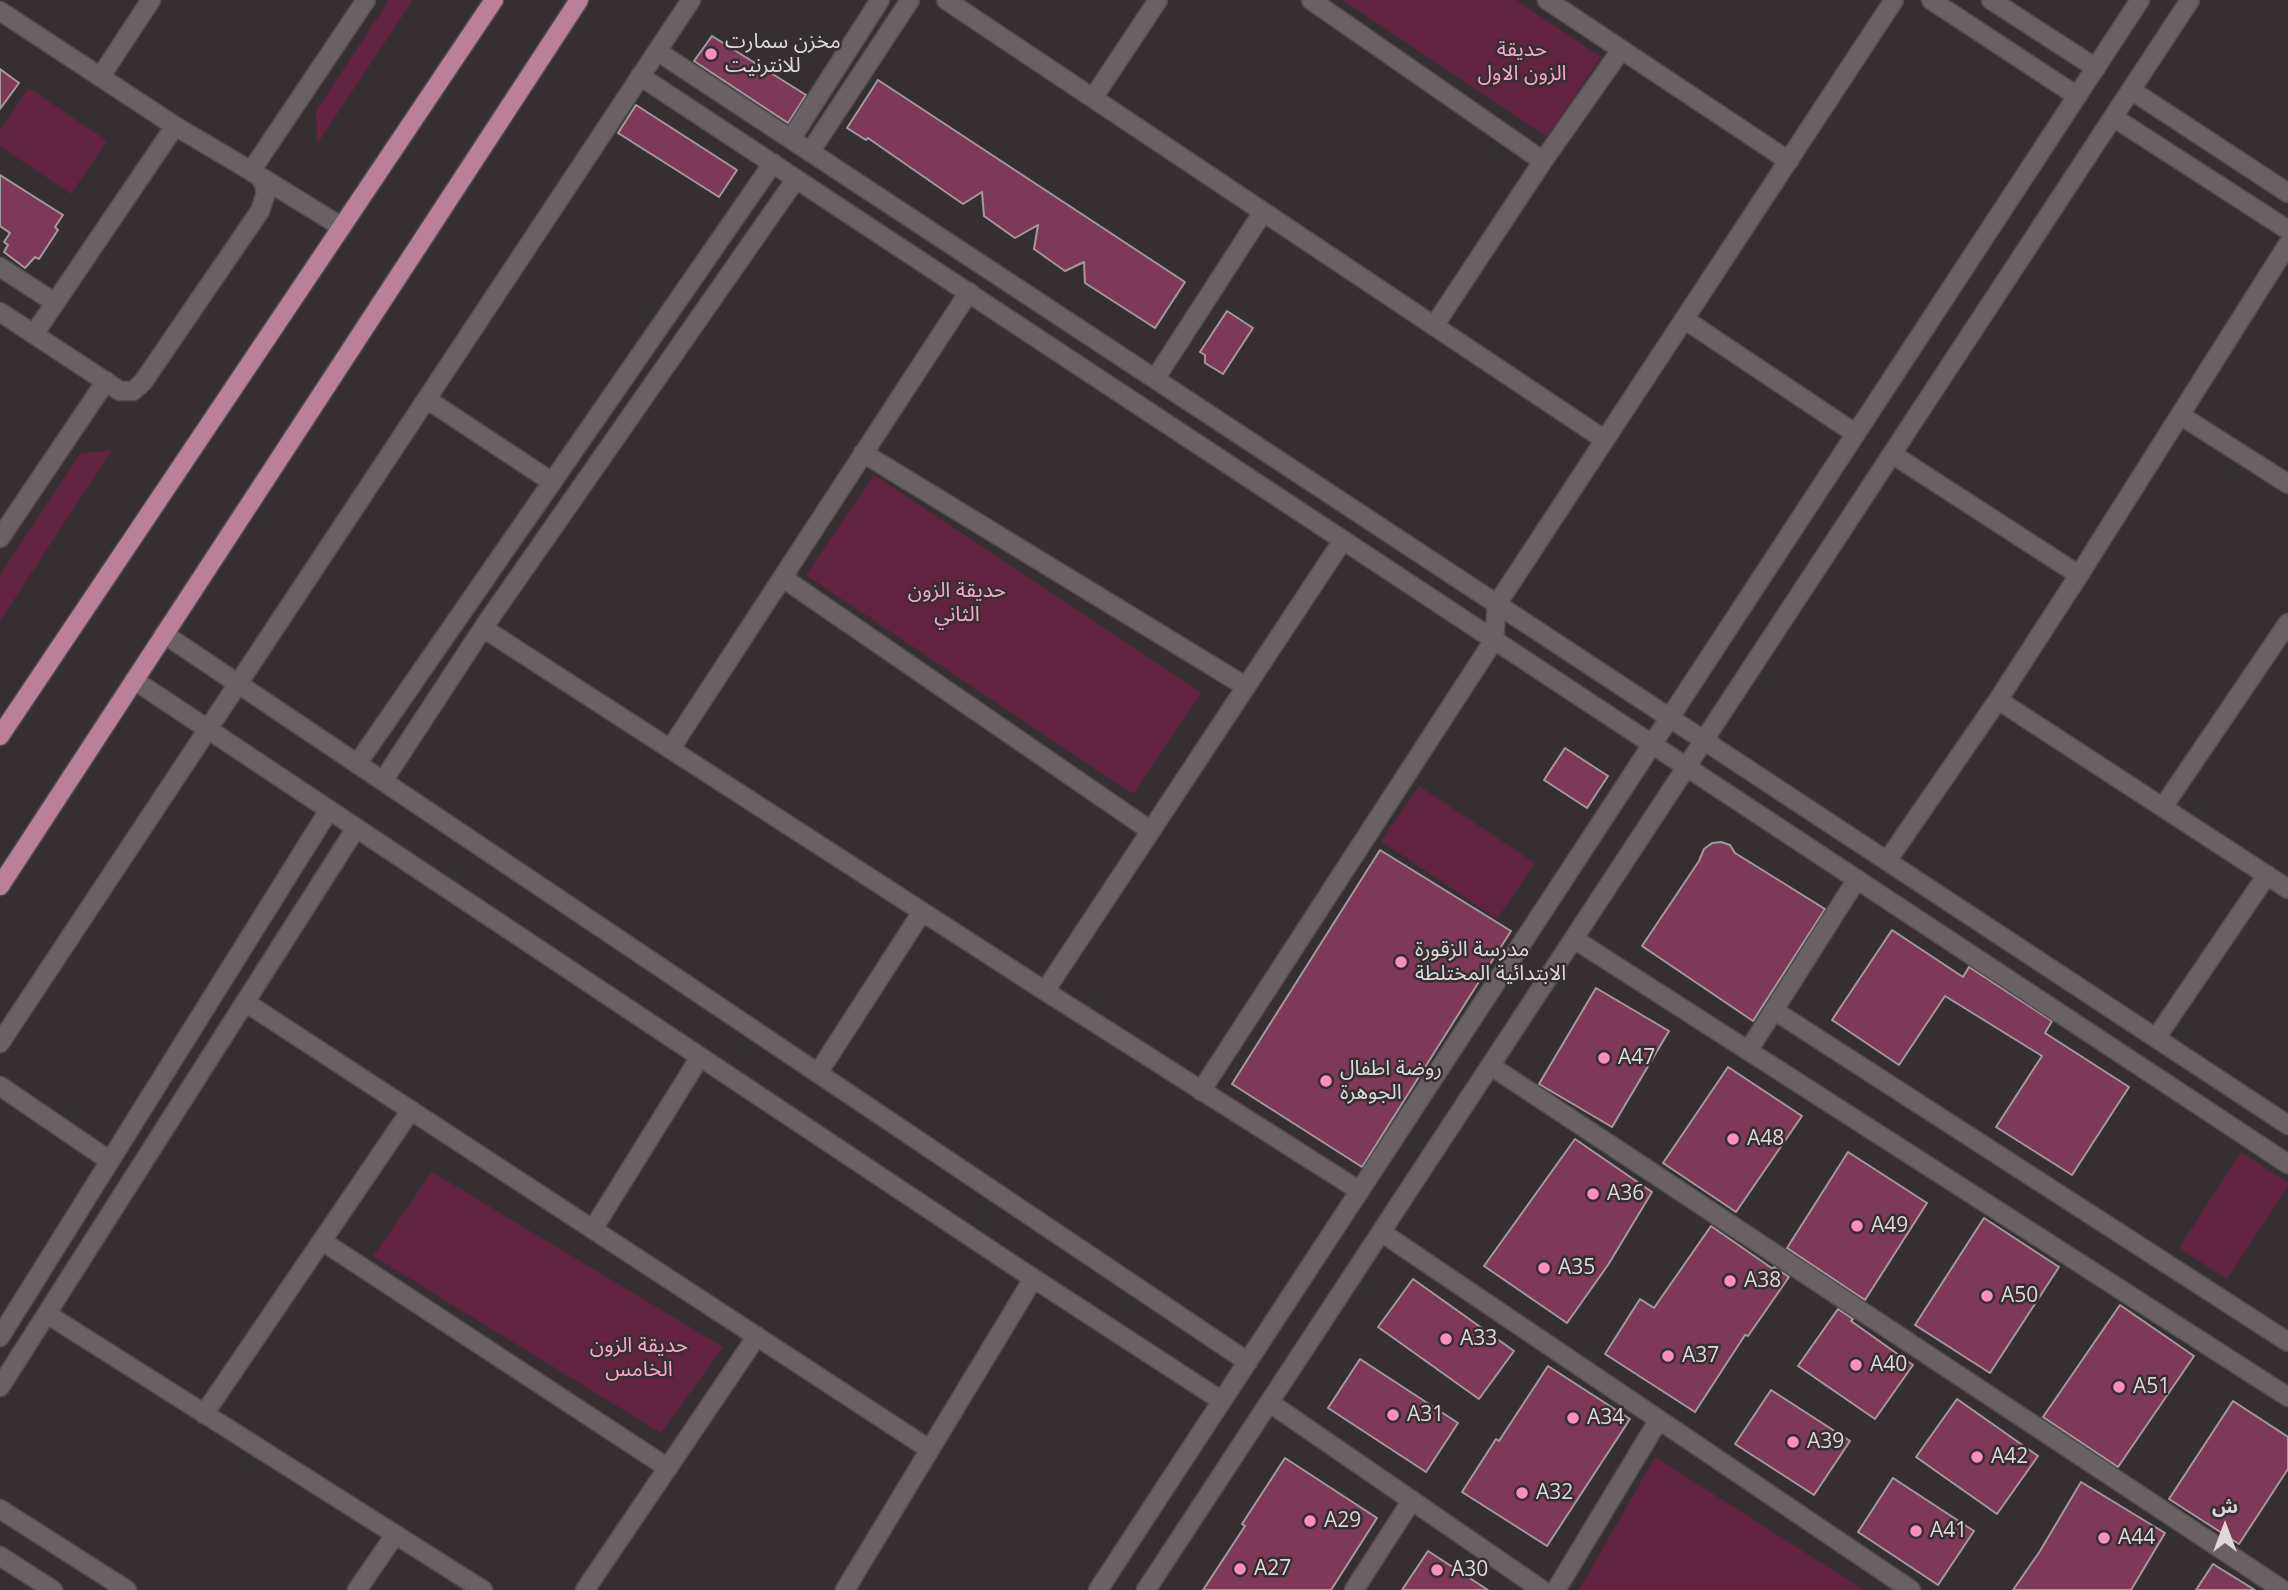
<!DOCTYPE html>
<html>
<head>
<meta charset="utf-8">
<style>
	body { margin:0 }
	#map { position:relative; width:2288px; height:1590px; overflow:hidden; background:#362f32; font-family:"Open Sans","Noto Sans Arabic",sans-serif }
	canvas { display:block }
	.north { position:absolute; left:2190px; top:1492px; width:70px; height:70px; -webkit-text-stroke:5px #362f32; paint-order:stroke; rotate:0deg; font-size:19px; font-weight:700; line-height:28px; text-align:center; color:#ddd8da }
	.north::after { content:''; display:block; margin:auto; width:24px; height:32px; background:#ddd8da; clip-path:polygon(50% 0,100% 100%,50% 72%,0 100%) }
</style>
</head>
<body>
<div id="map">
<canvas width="2288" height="1590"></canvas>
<div class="north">ش</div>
</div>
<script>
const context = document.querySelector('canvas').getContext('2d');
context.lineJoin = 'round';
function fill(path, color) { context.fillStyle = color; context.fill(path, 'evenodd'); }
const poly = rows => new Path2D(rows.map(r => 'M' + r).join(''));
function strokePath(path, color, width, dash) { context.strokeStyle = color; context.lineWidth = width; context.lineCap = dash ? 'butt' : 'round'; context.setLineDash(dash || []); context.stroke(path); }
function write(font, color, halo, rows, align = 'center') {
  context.font = font + ' "Open Sans","Noto Sans Arabic",sans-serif'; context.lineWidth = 5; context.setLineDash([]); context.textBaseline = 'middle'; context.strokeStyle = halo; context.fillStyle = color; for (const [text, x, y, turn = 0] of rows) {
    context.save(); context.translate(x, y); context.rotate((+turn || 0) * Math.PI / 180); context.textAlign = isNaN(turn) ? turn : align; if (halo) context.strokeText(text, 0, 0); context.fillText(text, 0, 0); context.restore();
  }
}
const green = poly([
	[389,0,413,0,317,144,316,111],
	[1343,0,1516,0,1601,57,1547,137],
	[29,88,107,141,71,194,0,146,0,130],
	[112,450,0,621,0,575,80,454],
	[874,475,1201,693,1133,794,806,575],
	[1419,786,1535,863,1497,919,1381,841],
	[2241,1152,2288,1183,2288,1186,2227,1279,2179,1248],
	[432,1172,723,1347,661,1433,373,1256],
	[1655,1457,1864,1590,1579,1590]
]);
const building = poly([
	[712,36,806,95,788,123,694,61,712,36],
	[0,69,19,83,0,109,0,69],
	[878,80,1185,282,1155,328,1085,283,1084,262,1065,271,1034,249,1038,225,1015,238,984,216,982,192,963,204,868,138,866,140,847,128,878,80],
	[636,105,737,170,719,197,618,133,636,105],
	[0,175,63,215,55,227,58,230,39,259,35,257,25,268,4,252,8,245,4,242,10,233,0,226,0,175],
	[1227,311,1253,328,1223,374,1205,363,1205,355,1200,352,1227,311],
	[1565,748,1608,776,1587,808,1544,780,1565,748],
	[1721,842,1730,845,1735,853,1825,909,1753,1021,1642,946,1699,861,1704,849,1712,843,1721,842],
	[1380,850,1511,931,1362,1167,1232,1084,1380,850],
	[1892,930,1963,977,1969,967,2052,1021,2045,1033,2129,1087,2072,1175,1996,1127,2042,1056,1945,996,1899,1065,1832,1020,1892,930],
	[1596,988,1669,1031,1612,1127,1539,1084,1596,988],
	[1728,1067,1802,1116,1736,1212,1663,1163,1728,1067],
	[1575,1139,1652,1192,1608,1265,1567,1323,1484,1266,1575,1139],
	[1848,1152,1927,1203,1865,1300,1787,1248,1848,1152],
	[1984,1218,2059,1267,1990,1373,1915,1325,1984,1218],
	[1711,1226,1773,1269,1774,1267,1789,1277,1748,1336,1745,1335,1695,1412,1605,1354,1640,1299,1654,1308,1711,1226],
	[1413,1279,1514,1351,1479,1399,1378,1327,1413,1279],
	[2120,1305,2194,1356,2118,1467,2043,1417,2120,1305],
	[1838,1309,1853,1319,1851,1321,1913,1365,1875,1419,1798,1366,1838,1309],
	[1360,1359,1458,1423,1426,1472,1328,1408,1360,1359],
	[1548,1366,1630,1419,1547,1546,1462,1492,1496,1439,1499,1441,1548,1366],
	[1771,1390,1850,1441,1814,1495,1735,1444,1771,1390],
	[1957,1399,2038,1456,1997,1514,1916,1457,1957,1399],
	[2233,1401,2288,1437,2288,1469,2239,1544,2169,1499,2233,1401],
	[1285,1458,1377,1518,1331,1590,1203,1590,1245,1526,1242,1524,1285,1458],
	[1893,1478,1974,1531,1938,1585,1858,1532,1893,1478],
	[2081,1482,2165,1533,2131,1590,2013,1590,2040,1551,2081,1482],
	[1428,1551,1488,1590,1402,1590,1428,1551],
	[2213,1564,2255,1590,2196,1590,2213,1564]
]);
const minor = poly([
	[946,0,1605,440],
	[1311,0,1543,161],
	[1547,0,1789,161],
	[1931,0,2077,96],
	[1991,0,2096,68],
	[0,11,175,126,251,171,259,176,264,184,266,193,260,211,143,382,133,391,120,391,0,312],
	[657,51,2288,1125],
	[101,76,151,0],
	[640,76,2288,1164],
	[2131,90,2288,193],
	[1093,98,1158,0],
	[2113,117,2288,230],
	[791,139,880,0],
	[810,152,910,0],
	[251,171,366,0],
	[259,176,342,227],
	[0,267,54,302],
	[1684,319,1856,434],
	[1434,326,1543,161,1621,50],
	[34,334,175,126],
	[1155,379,1263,212],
	[428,400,552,482],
	[2180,415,2288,484],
	[863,453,1245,686],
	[1892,454,2079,575],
	[0,538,106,381],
	[783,578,1151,831],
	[483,628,1045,991,1360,1191],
	[164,634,1248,1362],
	[134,680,1016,1267,1222,1401],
	[1998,700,2288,889],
	[671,748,969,292],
	[357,764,773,163],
	[383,781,483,628,796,179],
	[2163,807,2288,623],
	[1887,861,1998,700,2079,575,2288,244],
	[1574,939,2288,1397],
	[1045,991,1343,540],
	[245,1002,929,1449],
	[1775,1011,2288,1342],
	[2156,1038,2267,875],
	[0,1043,691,0],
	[1748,1051,1857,879],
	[1491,1066,2283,1590],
	[818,1073,922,912],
	[0,1086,110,1161],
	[1201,1091,1494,640,1497,604,1894,0],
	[593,1229,700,1057],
	[1381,1232,1911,1590],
	[322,1241,668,1468],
	[47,1314,483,1590],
	[0,1337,329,810],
	[0,1387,356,828],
	[1273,1405,1542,1590],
	[204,1414,411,1110],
	[0,1509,127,1590],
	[0,1556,53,1590],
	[357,1590,395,1535],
	[585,1590,757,1336],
	[845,1590,1033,1279],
	[1098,1590,2140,0],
	[1146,1590,2190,0],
	[1354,1590,1412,1500],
	[1556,1590,1658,1421]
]);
const major = poly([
	[0,736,494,0],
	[0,886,579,0]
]);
const markers = [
	[711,54,7,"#fd8ebf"],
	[1401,962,7,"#fd8ebf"],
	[1604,1058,7,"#fd8ebf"],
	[1326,1081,7,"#fd8ebf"],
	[1733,1139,7,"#fd8ebf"],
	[1593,1194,7,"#fd8ebf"],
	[1857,1226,7,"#fd8ebf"],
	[1544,1268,7,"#fd8ebf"],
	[1730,1281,7,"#fd8ebf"],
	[1987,1296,7,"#fd8ebf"],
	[1446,1339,7,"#fd8ebf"],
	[1668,1356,7,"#fd8ebf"],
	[1856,1365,7,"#fd8ebf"],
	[2119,1387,7,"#fd8ebf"],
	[1393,1415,7,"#fd8ebf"],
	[1573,1418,7,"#fd8ebf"],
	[1793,1442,7,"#fd8ebf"],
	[1977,1457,7,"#fd8ebf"],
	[1522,1493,7,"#fd8ebf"],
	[1310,1521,7,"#fd8ebf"],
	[1916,1531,7,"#fd8ebf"],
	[2104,1538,7,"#fd8ebf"],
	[1240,1569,7,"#fd8ebf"],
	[1437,1570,7,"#fd8ebf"]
];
const poiNames = [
	["مخزن سمارت",725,42],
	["للانترنيت",725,66],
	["مدرسة الزقورة",1415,950],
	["الابتدائية المختلطة",1415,974],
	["A47",1618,1058],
	["روضة اطفال",1340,1069],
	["الجوهرة",1340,1093],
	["A48",1747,1139],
	["A36",1607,1194],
	["A49",1871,1226],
	["A35",1558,1268],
	["A38",1744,1281],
	["A50",2001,1296],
	["A33",1460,1339],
	["A37",1682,1356],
	["A40",1870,1365],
	["A51",2133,1387],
	["A31",1407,1415],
	["A34",1587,1418],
	["A39",1807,1442],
	["A42",1991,1457],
	["A32",1536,1493],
	["A29",1324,1521],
	["A41",1930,1531],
	["A44",2118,1538],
	["A27",1254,1569],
	["A30",1451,1570]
];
const parkNames = [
	["حديقة",1522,50],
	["الزون الاول",1522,74],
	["حديقة الزون",957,591],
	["الثاني",957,615],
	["حديقة الزون",639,1346],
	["الخامس",639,1370]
];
fill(green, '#622341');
fill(building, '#7e3858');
strokePath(building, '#a29a9d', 2);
strokePath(minor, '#534d50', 21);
strokePath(major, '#534d50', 21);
strokePath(minor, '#696164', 18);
strokePath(major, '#bb8099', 18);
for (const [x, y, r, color] of markers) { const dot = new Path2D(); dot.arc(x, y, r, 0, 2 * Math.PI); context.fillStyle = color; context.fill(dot); strokePath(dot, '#362f32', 2.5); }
write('21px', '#ddd8da', '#362f32', poiNames, 'left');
write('21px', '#faa6c9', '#362f32', parkNames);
</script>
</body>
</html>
